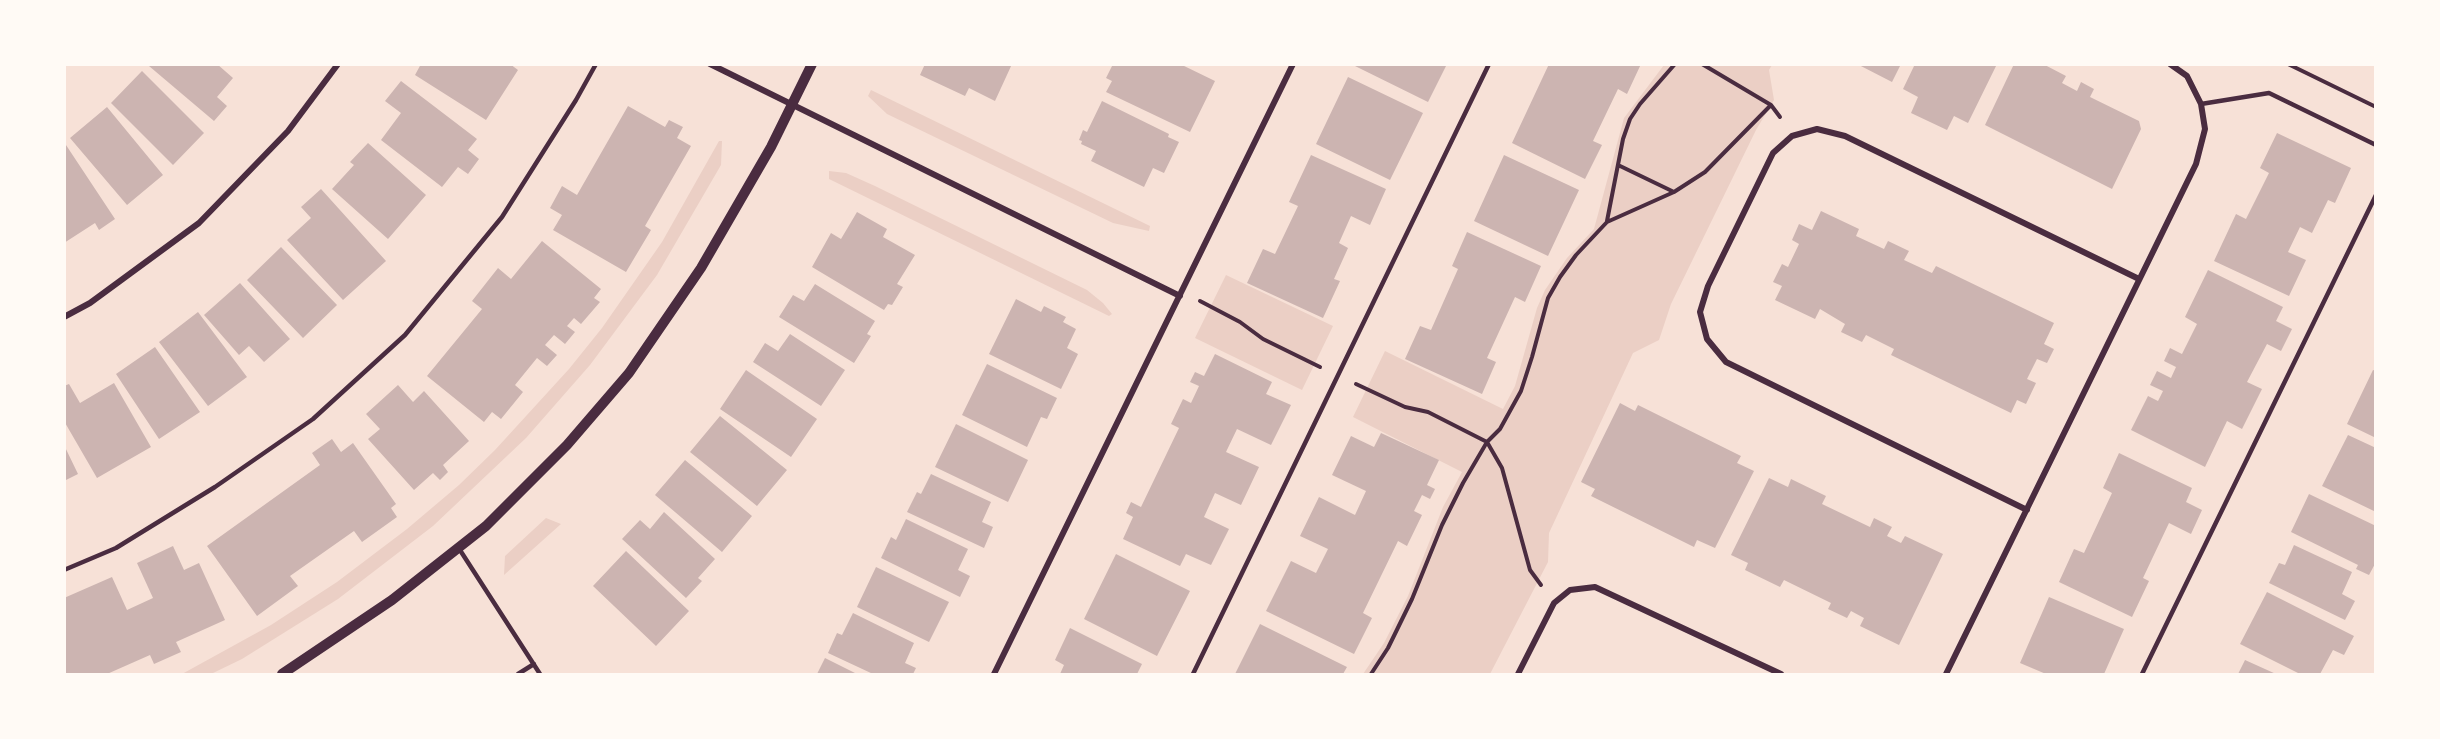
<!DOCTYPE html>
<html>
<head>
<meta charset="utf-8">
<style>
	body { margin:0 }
	#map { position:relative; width:2440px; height:739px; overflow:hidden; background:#f7e1d7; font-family:"Archivo Narrow",sans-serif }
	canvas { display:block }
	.frame { position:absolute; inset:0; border:66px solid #fffaf5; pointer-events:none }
</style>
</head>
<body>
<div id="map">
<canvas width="2440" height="739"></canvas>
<div class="frame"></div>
</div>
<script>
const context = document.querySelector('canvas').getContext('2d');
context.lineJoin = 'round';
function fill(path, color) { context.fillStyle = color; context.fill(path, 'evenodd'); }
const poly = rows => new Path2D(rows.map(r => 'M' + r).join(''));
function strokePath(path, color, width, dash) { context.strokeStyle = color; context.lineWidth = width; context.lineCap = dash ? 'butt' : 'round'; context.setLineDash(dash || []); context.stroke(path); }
const green = poly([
	[1664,65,1772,65,1769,70,1774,100,1756,130,1671,304,1659,340,1633,353,1549,533,1548,562,1490,674,1363,674,1384,643,1408,596,1443,507,1462,472,1353,417,1385,351,1503,409,1515,386,1537,308,1545,290,1567,258,1594,229,1624,118],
	[871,90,1150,226,1149,231,1113,223,887,114,868,96],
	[719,141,722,141,721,165,657,275,590,365,526,438,433,526,338,599,242,659,211,674,182,674,271,625,337,582,407,529,459,485,495,450,569,369,602,328,662,242],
	[829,171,846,173,875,186,1087,290,1103,303,1112,314,1109,316,829,179],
	[1226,275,1333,326,1302,390,1195,338],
	[546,518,561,524,504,575,505,556]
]);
const building = poly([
	[150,64,217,64,233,78,217,97,227,106,214,121,149,66],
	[421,64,510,64,518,70,486,120,415,75],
	[925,64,1012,64,995,101,969,88,965,96,920,75],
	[1113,64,1180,64,1215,81,1190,132,1106,92,1112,81,1106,78],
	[1356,64,1447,64,1428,102,1355,66],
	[1549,64,1641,64,1627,94,1618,89,1593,141,1602,145,1585,179,1512,143],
	[1857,64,1901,64,1892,82],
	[1915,64,1997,64,1968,123,1954,116,1947,130,1911,113,1918,97,1903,89],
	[2014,64,2043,64,2066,76,2062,83,2077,91,2081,82,2094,89,2090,97,2139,121,2141,129,2112,189,1985,125],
	[142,71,204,133,173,165,111,103],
	[1348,77,1423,113,1390,180,1316,144],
	[401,81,477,139,468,150,479,159,468,174,458,167,442,187,381,140,401,113,385,101],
	[1102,101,1169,134,1168,137,1179,142,1164,173,1153,168,1144,187,1091,161,1096,151,1081,144,1082,141,1079,140,1083,130,1087,132],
	[628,106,665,127,669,120,683,127,677,138,691,146,645,226,651,230,626,272,553,230,562,215,550,208,562,186,577,195],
	[107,107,163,175,127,205,70,138],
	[2277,133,2351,168,2335,203,2328,200,2312,233,2300,227,2288,252,2306,260,2289,296,2214,261,2236,214,2246,219,2269,173,2260,168],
	[64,142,115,219,99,230,95,223,64,243],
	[368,143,426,195,388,239,332,189,354,165,350,162],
	[1311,155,1386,189,1370,225,1351,216,1339,243,1348,248,1334,279,1340,281,1323,318,1247,283,1263,249,1275,254,1298,206,1289,202],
	[1504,155,1579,190,1548,256,1474,221],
	[321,189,386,261,343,300,287,240,311,218,301,207],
	[1821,211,1859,229,1856,236,1884,249,1888,241,1909,251,1904,260,1932,273,1936,266,2054,323,2044,344,2054,349,2047,363,2037,359,2027,379,2036,383,2026,404,2017,400,2011,413,1891,355,1894,349,1866,335,1862,342,1841,332,1845,324,1820,309,1815,319,1775,300,1782,286,1773,282,1782,264,1788,267,1799,244,1792,240,1799,224,1812,230],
	[857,212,887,229,883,237,915,255,897,284,903,287,892,305,888,304,884,310,812,267,831,233,841,239],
	[1467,232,1541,266,1525,302,1515,297,1487,358,1496,362,1482,394,1405,359,1420,326,1431,330,1458,269,1452,266],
	[542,241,601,289,594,298,600,302,581,324,574,318,567,326,575,332,565,344,554,335,545,345,557,355,547,366,537,358,515,385,523,392,501,419,492,412,484,422,427,376,482,309,472,301,498,268,511,279],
	[281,247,337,305,303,338,247,280],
	[2208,270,2283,307,2276,321,2292,329,2281,351,2267,344,2247,382,2262,389,2242,429,2227,421,2205,467,2131,430,2148,396,2158,401,2163,391,2150,385,2157,371,2171,378,2176,367,2164,361,2170,348,2182,354,2197,324,2185,317],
	[240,283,290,339,264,362,249,346,239,355,204,315],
	[815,284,875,321,867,334,871,336,854,363,779,317,793,295,804,301],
	[1016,299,1041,312,1044,306,1066,317,1063,322,1076,329,1067,348,1078,354,1061,389,989,354],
	[198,312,247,377,208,406,159,342],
	[790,334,845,370,821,406,753,362,765,343,778,351],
	[155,347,200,412,159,439,116,374],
	[1215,354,1272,382,1266,394,1291,405,1271,445,1237,429,1226,452,1259,467,1241,505,1215,493,1204,517,1229,529,1211,565,1186,554,1180,566,1123,539,1133,517,1126,513,1131,502,1141,507,1179,428,1171,424,1183,399,1191,403,1199,386,1190,382,1195,372,1204,376],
	[987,364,1057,398,1047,419,1041,417,1027,447,962,415],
	[746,370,817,419,791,457,720,409],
	[2373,370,2376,371,2376,438,2347,424],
	[114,383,151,447,97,478,64,421,64,386,69,384,80,403],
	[398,385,413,402,424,391,469,441,443,465,448,472,440,480,433,473,414,490,368,439,380,429,366,414],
	[1620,403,1635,411,1638,405,1741,456,1737,463,1754,471,1715,548,1697,540,1694,547,1591,496,1595,489,1581,482],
	[720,416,787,470,757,506,690,452],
	[956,424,1028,460,1008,502,935,467],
	[1381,433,1439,460,1427,485,1435,489,1430,499,1422,495,1414,511,1422,515,1407,546,1398,541,1363,613,1372,618,1354,654,1266,611,1291,561,1316,573,1328,549,1300,536,1319,497,1355,515,1366,491,1332,475,1351,436,1374,447],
	[2348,435,2376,448,2376,512,2322,486],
	[332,439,341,452,353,443,396,504,391,508,397,517,362,542,354,531,290,576,298,586,257,616,207,546,320,465,312,453],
	[64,445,78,474,64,481],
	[2119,453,2192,488,2186,502,2202,510,2191,534,2169,523,2143,578,2149,581,2132,617,2059,582,2074,549,2084,553,2112,493,2103,488],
	[685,460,752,516,722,552,655,495],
	[931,474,991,502,982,522,993,527,984,548,907,512,917,492,921,494],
	[1769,478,1788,487,1791,479,1826,496,1822,504,1870,527,1874,518,1892,527,1887,536,1901,543,1905,536,1943,554,1899,645,1860,626,1864,618,1851,611,1847,618,1828,609,1831,603,1784,580,1780,587,1745,570,1748,563,1731,555],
	[2309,494,2376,526,2376,562,2369,575,2356,569,2358,565,2291,532],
	[664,512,715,559,698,578,702,581,686,598,622,539,640,520,650,529],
	[906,519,968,549,958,570,970,576,960,597,881,558,891,537,896,540],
	[2294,545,2352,572,2342,594,2355,601,2345,620,2269,583,2279,563,2285,565],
	[173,546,184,570,199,563,225,620,176,642,181,652,154,664,150,655,107,674,64,674,64,598,112,577,127,610,153,598,137,563],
	[626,551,689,611,656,646,593,586],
	[1116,554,1190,591,1157,656,1084,619],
	[876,567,949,602,929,642,857,607],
	[2267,592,2354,636,2344,655,2333,650,2320,674,2300,674,2240,644],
	[2049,597,2124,629,2104,674,2046,674,2020,663],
	[853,613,914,643,905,663,916,668,913,674,873,674,828,653,837,633,842,635],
	[1260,624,1347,667,1343,674,1235,674],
	[1070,628,1142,664,1137,674,1060,674,1064,665,1055,660],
	[825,658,857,674,817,674],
	[2245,660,2276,674,2238,674]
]);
const path = poly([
	[1702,64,1771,105,1780,117],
	[2288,64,2376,107],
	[1618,165,1674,192],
	[1607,221,1623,139,1630,119,1640,104,1675,64],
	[1200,301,1240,322,1263,339,1320,367],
	[1356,384,1405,407,1428,412,1487,442,1502,468,1530,570,1541,585],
	[1371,674,1388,648,1412,599,1442,525,1463,483,1487,442,1500,429,1521,391,1532,357,1548,298,1560,277,1576,255,1607,222,1674,192,1705,172,1771,105]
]);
const service = poly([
	[2201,104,2269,93,2376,145],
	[458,547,540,674],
	[64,570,116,548,215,487,313,419,405,335,502,217,576,100,596,64],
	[518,674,534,664],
	[1193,674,1489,64],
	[2142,674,2376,195]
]);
const minor = poly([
	[710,64,1180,296],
	[64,317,90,303,199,223,288,131,338,64],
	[2027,510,1726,362,1707,339,1700,312,1708,286,1773,153,1792,136,1817,129,1845,136,2139,279],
	[994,674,1293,64],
	[1518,674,1554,603,1570,590,1595,587,1781,674],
	[1946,674,2196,164,2205,129,2201,104,2187,76,2170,64]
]);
const tertiary = poly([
	[282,674,392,600,486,526,567,445,629,373,701,268,771,147,812,64]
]);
fill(green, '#ebcfc5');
fill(building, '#ccb4b1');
strokePath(path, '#4a2c40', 4);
strokePath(service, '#4a2c40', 4.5);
strokePath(minor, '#4a2c40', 6);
strokePath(tertiary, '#4a2c40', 10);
</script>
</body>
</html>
